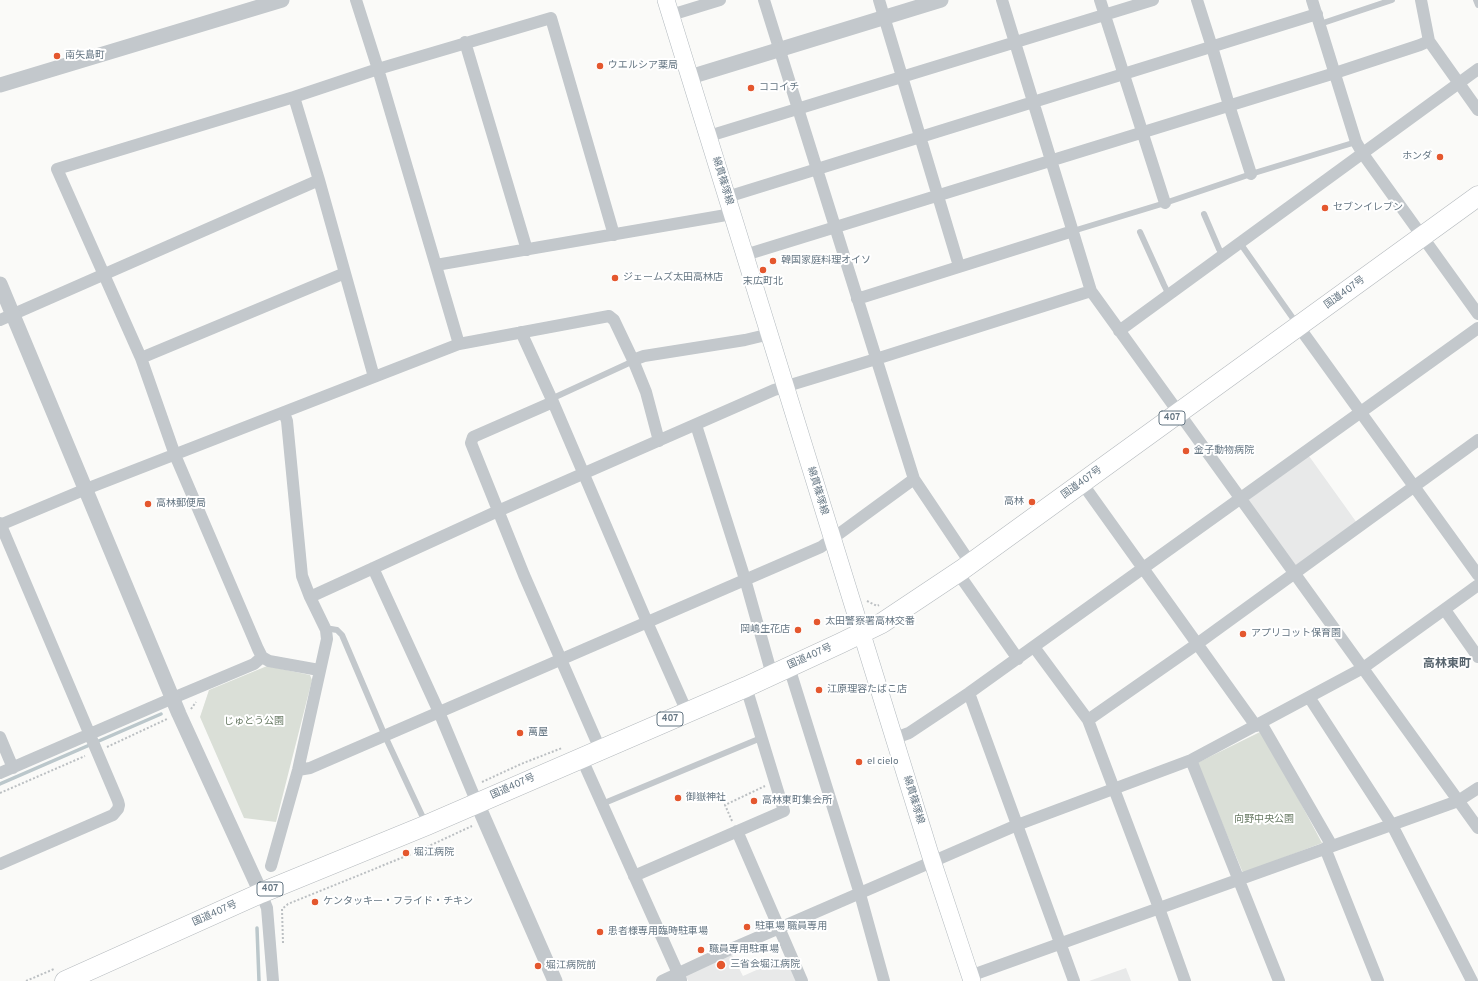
<!DOCTYPE html>
<html>
<head>
<meta charset="utf-8">
<style>
	body { margin:0 }
	canvas { display:block; background:#fafaf8 }
</style>
</head>
<body>
<canvas width="1478" height="981"></canvas>
<script>
const context = document.querySelector('canvas').getContext('2d');
context.lineJoin = 'round';
function fill(path, color) { context.fillStyle = color; context.fill(path, 'evenodd'); }
const poly = rows => new Path2D(rows.map(r => 'M' + r).join(''));
function strokePath(path, color, width, dash) { context.strokeStyle = color; context.lineWidth = width; context.lineCap = dash ? 'butt' : 'round'; context.setLineDash(dash || []); context.stroke(path); }
function write(font, color, halo, rows, align = 'center') {
  context.font = font + ' Overpass,"Noto Sans JP",sans-serif'; context.lineWidth = 4; context.setLineDash([]); context.textBaseline = 'middle'; context.strokeStyle = halo; context.fillStyle = color; for (const [text, x, y, turn = 0] of rows) {
    context.save(); context.translate(x, y); context.rotate((+turn || 0) * Math.PI / 180); context.textAlign = isNaN(turn) ? turn : align; if (halo) context.strokeText(text, 0, 0); context.fillText(text, 0, 0); context.restore();
  }
}
const built = poly([
	[1309,456,1357,523,1296,566,1248,500],
	[731,953,743,976,788,956,798,981,688,981,685,974],
	[1126,968,1131,981,1089,981]
]);
const green = poly([
	[267,666,310,675,312,680,276,822,244,818,200,717,209,690],
	[1262,731,1322,843,1243,873,1197,763]
]);
const stream = poly([
	[0,784,161,714],
	[257,928,259,981]
]);
const path = poly([
	[867,601,877,606,879,605],
	[191,709,196,702],
	[107,747,167,719],
	[482,782,521,764,562,748],
	[0,793,85,756],
	[732,821,725,805,765,786],
	[283,943,282,909,288,904,416,852,472,826],
	[26,981,54,969]
]);
const service = poly([
	[1476,0,1478,5],
	[1320,24,1392,0],
	[1204,214,1219,249,1223,255],
	[1073,231,1165,203,1251,174,1356,142],
	[1140,232,1164,285,1169,295],
	[1240,243,1297,324],
	[551,399,627,364,633,360],
	[326,630,331,629,337,630,342,635,385,736,426,824],
	[602,804,761,738]
]);
const minor = poly([
	[356,0,378,69,459,344],
	[764,0,914,479,971,564],
	[879,0,959,266],
	[1002,0,1091,291,1478,828],
	[1100,0,1165,203],
	[1197,0,1212,47,1229,105,1251,174],
	[1312,0,1356,142,1363,154,1478,314],
	[1421,0,1429,41,1478,110],
	[671,15,720,0],
	[465,42,527,250],
	[294,97,319,180,374,377],
	[709,136,1153,0],
	[727,197,1317,14],
	[745,255,1335,73,1420,45,1429,41],
	[436,265,732,214],
	[857,299,1073,231],
	[0,320,319,180],
	[1299,327,1478,575],
	[1119,331,1478,69],
	[521,332,553,402,647,622,687,712],
	[141,358,345,273],
	[633,360,644,356,745,340,770,334],
	[553,402,473,437,471,443,524,575,600,749],
	[696,425,745,579,772,675],
	[1082,483,1256,726],
	[0,523,118,801,119,805,118,809,113,815,0,864],
	[0,525,86,489,459,344,609,316,614,320,633,360,646,392,659,441],
	[373,568,439,712,477,803],
	[958,573,1018,659],
	[310,597,498,511,774,390,876,359,1091,291],
	[1445,610,1478,657],
	[1034,647,1088,720,1159,908,1185,981],
	[789,667,860,894,884,981],
	[319,670,269,661,262,657,258,649,175,455,141,358,57,169,294,97,378,69,551,18,614,235],
	[969,693,1074,981],
	[1309,697,1392,825,1472,981],
	[1088,720,1197,644,1478,440],
	[1261,723,1332,846],
	[0,737,13,768],
	[895,738,909,733,969,693,1478,328],
	[581,757,681,980],
	[1191,760,1279,981],
	[298,770,310,768,821,547,914,479],
	[0,773,173,698,254,664,262,657],
	[737,831,802,981],
	[1325,848,1378,981],
	[271,866,298,770,327,639,326,630,310,597,302,576,287,421,284,413],
	[634,876,784,811,746,687],
	[261,893,267,908,273,981],
	[970,976,1458,801,1478,788],
	[662,981,724,952,1017,825,1191,760,1363,668,1478,585]
]);
const tertiary = poly([
	[690,77,941,0],
	[0,85,282,0],
	[0,284,179,714,261,893],
	[477,803,555,981]
]);
const secondary = poly([
	[666,0,930,854,972,981]
]);
const trunk = poly([
	[65,981,261,893,427,825,746,687,841,643,882,623,963,569,1478,196]
]);
const markers = [
	[57,56,4,"#e4572e"],
	[600,66,4,"#e4572e"],
	[751,88,4,"#e4572e"],
	[1440,157,4,"#e4572e"],
	[1325,208,4,"#e4572e"],
	[773,261,4,"#e4572e"],
	[763,270,4,"#e4572e"],
	[615,278,4,"#e4572e"],
	[1186,451,4,"#e4572e"],
	[1032,502,4,"#e4572e"],
	[148,504,4,"#e4572e"],
	[817,622,4,"#e4572e"],
	[798,630,4,"#e4572e"],
	[1243,634,4,"#e4572e"],
	[819,690,4,"#e4572e"],
	[520,733,4,"#e4572e"],
	[859,762,4,"#e4572e"],
	[678,798,4,"#e4572e"],
	[754,801,4,"#e4572e"],
	[406,853,4,"#e4572e"],
	[315,902,4,"#e4572e"],
	[747,927,4,"#e4572e"],
	[600,932,4,"#e4572e"],
	[701,950,4,"#e4572e"],
	[721,965,5,"#e4572e"],
	[538,966,4,"#e4572e"]
];
const shields = [
	[1172,418,26],
	[670,719,26],
	[270,889,26]
];
const shieldNames = [
	["407",1172,418],
	["407",670,719],
	["407",270,889]
];
const poiNames = [
	["南矢島町",65,56],
	["ウエルシア薬局",608,66],
	["ココイチ",759,88],
	["ホンダ",1432,157,"right"],
	["セブンイレブン",1333,208],
	["韓国家庭料理オイソ",781,261],
	["ジェームズ太田高林店",623,278],
	["末広町北",763,282,"center"],
	["金子動物病院",1194,451],
	["高林",1024,502,"right"],
	["高林郵便局",156,504],
	["太田警察署高林交番",825,622],
	["岡嶋生花店",790,630,"right"],
	["アプリコット保育園",1251,634],
	["江原理容たばこ店",827,690],
	["萬屋",528,733],
	["el cielo",867,762],
	["御嶽神社",686,798],
	["高林東町集会所",762,801],
	["堀江病院",414,853],
	["ケンタッキー・フライド・チキン",323,902],
	["駐車場 職員専用",755,927],
	["患者様専用臨時駐車場",608,932],
	["職員専用駐車場",709,950],
	["三省会堀江病院",730,965],
	["堀江病院前",546,966]
];
const streetNames = [
	["綿貫篠塚線",722,181,73],
	["国道407号",1345,293,-36],
	["国道407号",1082,483,-36],
	["綿貫篠塚線",817,491,73],
	["国道407号",810,657,-24],
	["国道407号",513,787,-24],
	["綿貫篠塚線",913,800,73],
	["国道407号",215,914,-24]
];
const parkNames = [
	["じゅとう公園",254,722],
	["向野中央公園",1264,820]
];
const quarterNames = [
	["高林東町",1447,665]
];
fill(built, '#e8e9e9');
fill(green, '#dadfd7');
strokePath(stream, '#bbc7cb', 3.5);
strokePath(secondary, '#b3babf', 18);
strokePath(trunk, '#b4b9bd', 21);
strokePath(path, '#bbbfc2', 2, [2, 2]);
strokePath(service, '#c3c8cc', 6);
strokePath(minor, '#c3c8cc', 12);
strokePath(tertiary, '#c3c8cc', 15);
strokePath(secondary, '#fff', 17);
strokePath(trunk, '#fff', 20);
for (const [x, y, r, color] of markers) { const dot = new Path2D(); dot.arc(x, y, r, 0, 2 * Math.PI); context.fillStyle = color; context.fill(dot); strokePath(dot, '#fff', 1.5); }
for (const [x, y, w] of shields) { const box = new Path2D(); box.roundRect(x - w / 2, y - 7, w, 14, 3); context.fillStyle = '#fff'; context.fill(box); strokePath(box, '#657683', 1); }
write('bold 9px', '#657683', null, shieldNames);
write('10px', '#657683', '#fff', poiNames, 'left');
write('10px', '#657683', '#fff', streetNames);
write('10px', '#687a64', '#fff', parkNames);
write('bold 12px', '#57646e', '#fff', quarterNames);
</script>
</body>
</html>
